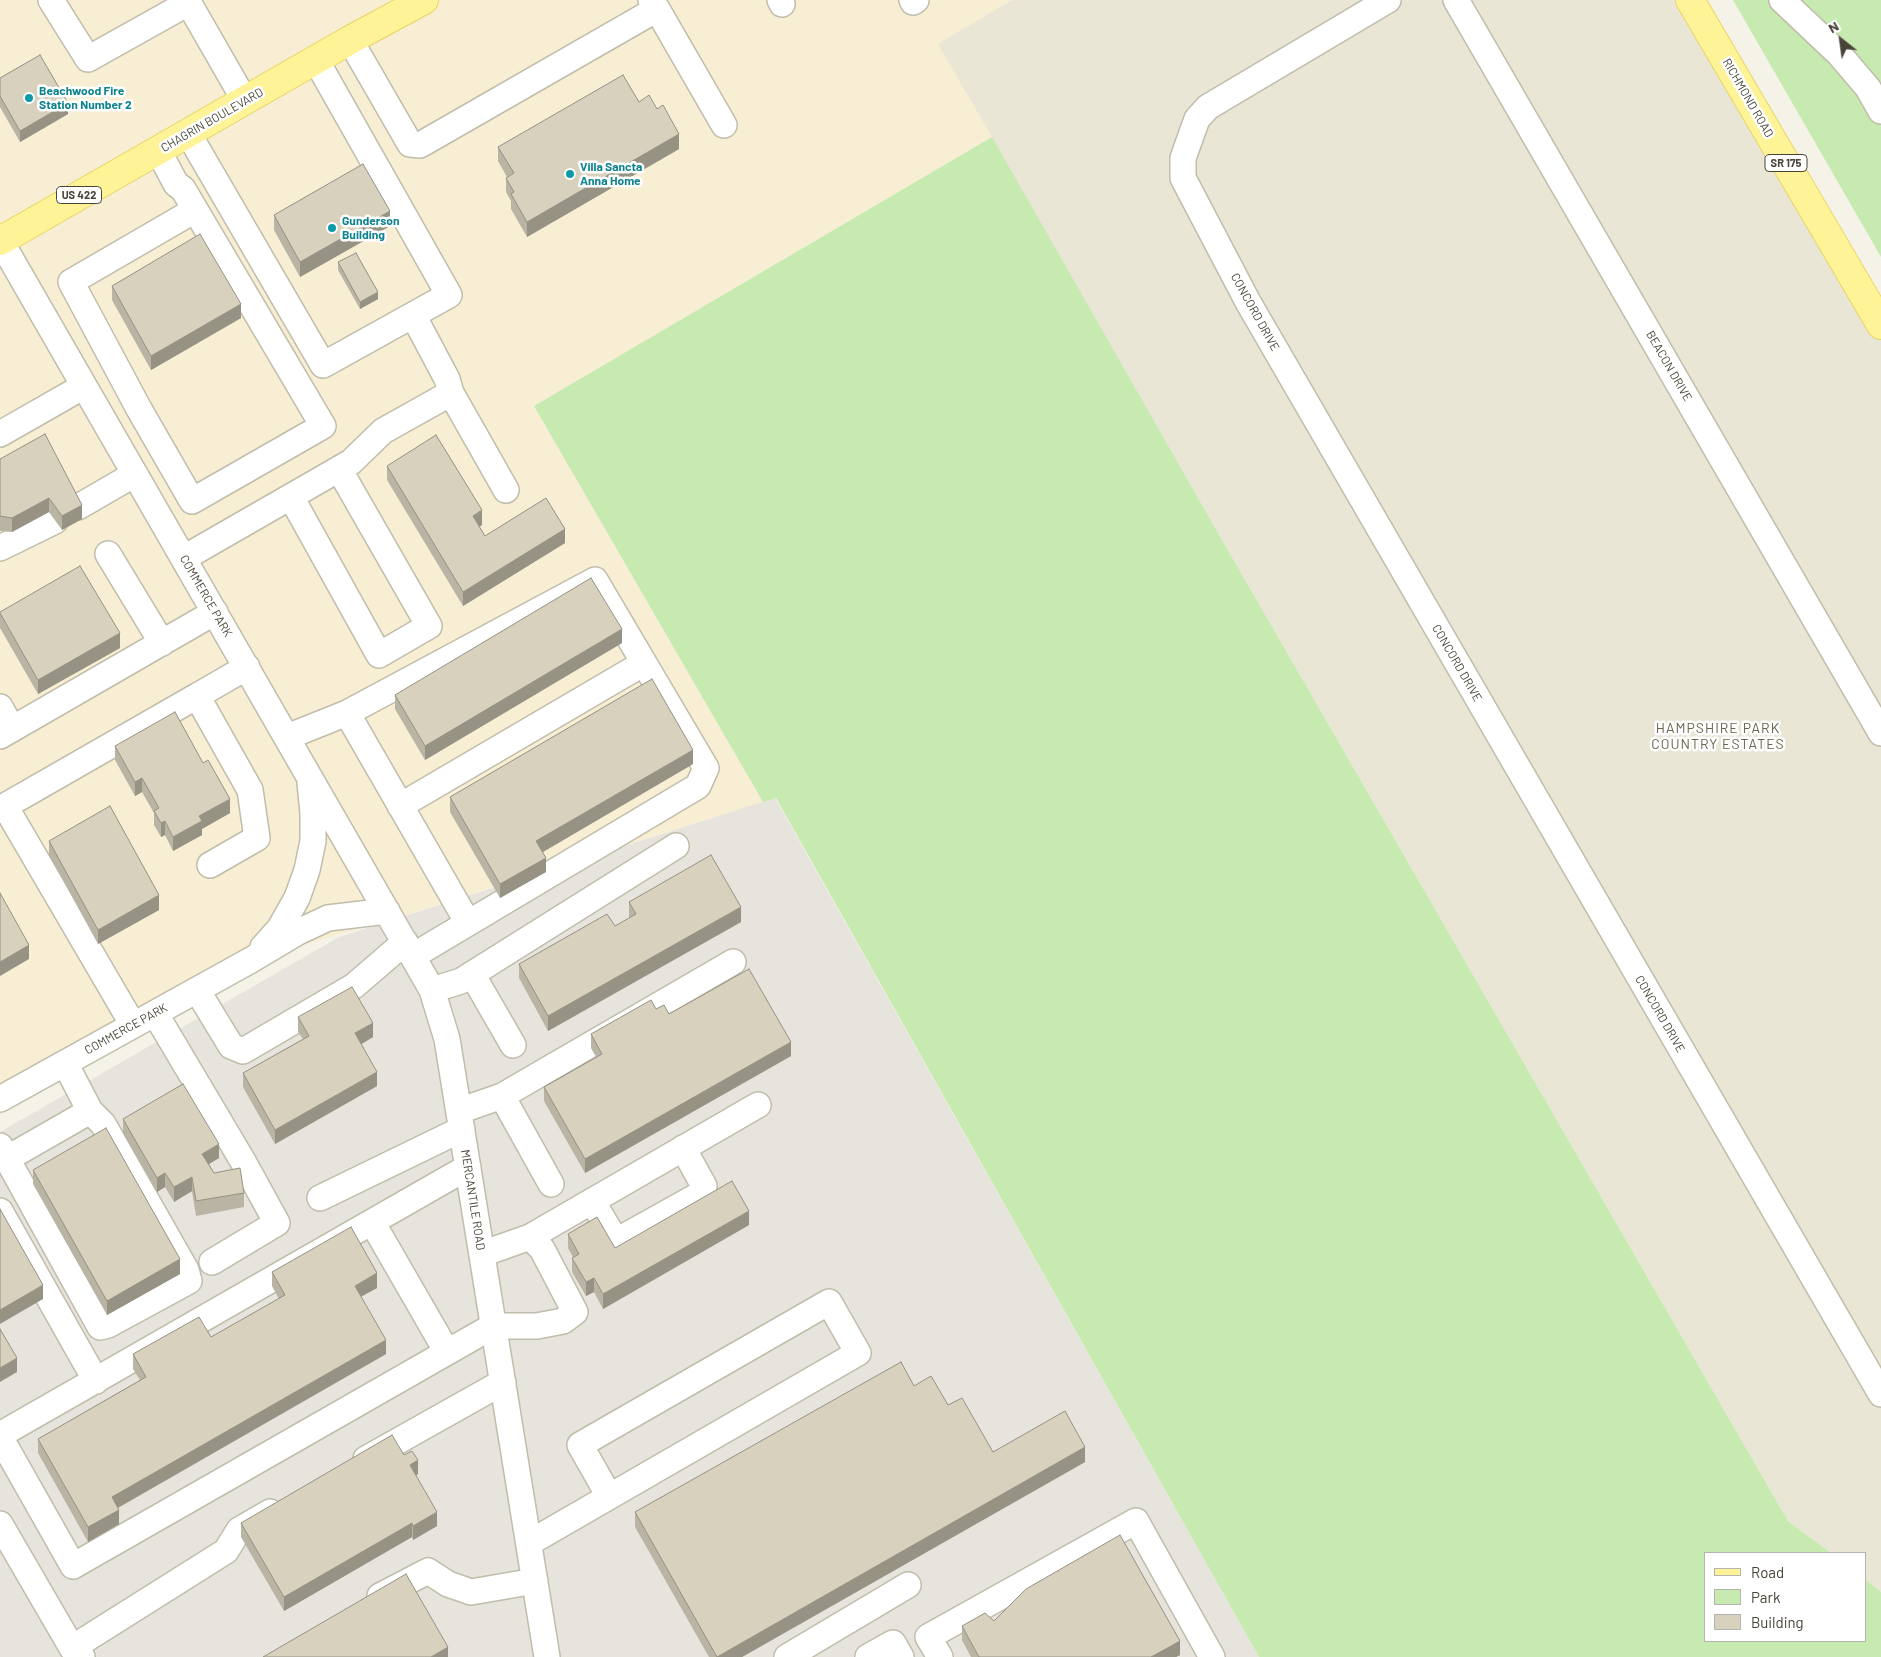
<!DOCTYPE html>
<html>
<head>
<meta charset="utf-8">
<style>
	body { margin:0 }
	#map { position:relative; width:1881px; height:1657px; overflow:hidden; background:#f5f3e8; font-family:Barlow,sans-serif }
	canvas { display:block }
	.legend { position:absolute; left:1704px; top:1552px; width:162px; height:90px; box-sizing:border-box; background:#fff; border:1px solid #b6b4af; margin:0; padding:6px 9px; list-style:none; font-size:15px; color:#484437 }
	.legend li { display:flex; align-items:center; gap:10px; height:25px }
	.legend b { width:25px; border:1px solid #b6b4af }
	.north { position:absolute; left:1816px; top:15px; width:50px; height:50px; -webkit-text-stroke:4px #fff; paint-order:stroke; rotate:330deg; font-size:14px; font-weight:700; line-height:20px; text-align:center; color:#484437 }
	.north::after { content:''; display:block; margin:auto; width:18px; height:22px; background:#484437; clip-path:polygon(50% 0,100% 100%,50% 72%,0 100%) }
</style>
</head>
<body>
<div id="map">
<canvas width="1881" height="1657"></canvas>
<ul class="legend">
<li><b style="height:6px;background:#fff397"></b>Road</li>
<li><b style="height:14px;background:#c6eab0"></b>Park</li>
<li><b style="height:14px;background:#d7d1bd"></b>Building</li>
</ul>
<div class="north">N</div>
</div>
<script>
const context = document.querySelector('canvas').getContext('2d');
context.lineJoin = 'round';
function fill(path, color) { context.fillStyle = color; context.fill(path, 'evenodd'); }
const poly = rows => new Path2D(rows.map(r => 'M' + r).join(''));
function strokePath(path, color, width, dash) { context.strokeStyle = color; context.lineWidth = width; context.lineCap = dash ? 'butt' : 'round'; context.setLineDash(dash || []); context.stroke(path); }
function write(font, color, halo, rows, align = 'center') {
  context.font = font + ' Barlow,sans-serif'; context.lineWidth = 5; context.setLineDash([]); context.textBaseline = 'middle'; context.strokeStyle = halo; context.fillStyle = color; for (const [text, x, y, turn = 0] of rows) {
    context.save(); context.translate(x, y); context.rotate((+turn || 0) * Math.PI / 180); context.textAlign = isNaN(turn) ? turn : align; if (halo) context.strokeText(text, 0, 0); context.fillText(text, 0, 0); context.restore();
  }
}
const residential = poly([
	[1012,0,1690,0,1881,325,1881,1592,1865,1579,1865,1553,1831,1553,1788,1521,1222,540,937,43]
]);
const commercial = poly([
	[0,0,1012,0,938,44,992,137,534,406,763,802,403,916,387,911,358,929,251,960,0,1099]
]);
const industrial = poly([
	[775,798,1259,1657,0,1657,0,1132,339,937]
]);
const green = poly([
	[1733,0,1881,0,1881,257],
	[992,137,1222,540,1788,1521,1831,1553,1705,1553,1705,1641,1865,1641,1865,1579,1881,1592,1881,1657,1259,1657,776,798,763,802,534,406]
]);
const minor = poly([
	[51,0,88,59,188,3],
	[187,0,245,101],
	[780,0,782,4],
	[912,0,913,2,916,0],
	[1388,0,1208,107,1197,119,1183,158,1183,178,1248,302,1881,1394],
	[1456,0,1881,733],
	[1782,0,1839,54,1868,88,1881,111],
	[657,9,724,125],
	[350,40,410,144,420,145,657,9,651,0],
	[188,133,323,365,449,295,316,60],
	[158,150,176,184,183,189,323,426,192,501,139,409,71,282,195,210],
	[0,240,432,990,447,1039,547,1657],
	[413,315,447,379,451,393,506,490],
	[0,434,84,386],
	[291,497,379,655,429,626,339,469],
	[78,507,135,474],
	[0,548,55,521],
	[108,554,162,643],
	[184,558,351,462,383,431,451,393],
	[197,696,247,667],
	[0,707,12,729],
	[347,713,595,580,706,768,698,786,413,956],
	[0,736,215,612],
	[287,737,347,713,468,923],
	[400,806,644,663],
	[263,947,280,928,297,898,307,870,313,841,313,813,310,783],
	[472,974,513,1045],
	[197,990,231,1046,243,1051,354,986,405,942],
	[432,990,461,981,676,846],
	[155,1013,244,1163,277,1223,212,1262],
	[133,1025,5,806,197,696,250,790,257,838,210,865],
	[65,1063,90,1111],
	[502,1096,551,1184],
	[0,1099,251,960,298,932,328,918,387,911],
	[459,1111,502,1096,733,962],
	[0,1146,100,1327,108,1325,189,1281,186,1270,103,1124,90,1111,8,1158],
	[320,1198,462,1129],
	[592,1201,613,1236,620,1239,699,1195,704,1186,683,1148],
	[0,1211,96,1381],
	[372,1222,447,1352],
	[530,1237,758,1105],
	[0,1435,468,1167],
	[0,1437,73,1566,493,1326,537,1326,563,1321,575,1312,542,1249,530,1237,482,1254],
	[366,1459,503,1382],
	[0,1524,72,1648,82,1657],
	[529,1543,858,1353,829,1302,580,1445,609,1496],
	[380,1596,428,1571,448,1584,471,1592,535,1581],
	[72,1648,226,1551,239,1530,270,1512],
	[787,1657,908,1585],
	[868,1657,893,1643,901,1657],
	[940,1657,928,1637,1136,1521,1212,1657]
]);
const major = poly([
	[1690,0,1881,325],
	[0,241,350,40,424,0]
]);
const wall = poly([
	[0,78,68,114,20,142,0,107],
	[639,102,679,149,527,237,511,209,511,201,506,192,506,178,507,177,498,161,498,147],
	[274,215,390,226,300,277,274,230],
	[338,262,378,299,360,309,338,270],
	[112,286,241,318,151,370,112,300],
	[0,459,82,519,62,530,49,512,12,532,0,531],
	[387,466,482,525,479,527,485,536,565,543,463,606,387,480],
	[0,612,120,648,38,694,0,628],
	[622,643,425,760,395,709,395,695],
	[115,746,230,813,202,829,202,835,173,851,165,835,161,837,154,825,154,813,142,792,135,796,115,760],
	[693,764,543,852,546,872,500,898,450,812,450,797],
	[49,841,159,910,98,944,49,855],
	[629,902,741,922,548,1031,519,978,519,964,615,926,630,918,629,916],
	[656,1009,791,1056,585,1173,544,1101,544,1087,596,1057,591,1048,591,1034],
	[298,1017,373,1037,361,1044,377,1086,275,1144,243,1087,243,1073,303,1039,298,1032],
	[123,1119,219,1158,209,1164,214,1173,244,1193,244,1207,196,1216,192,1191,174,1202,165,1187,157,1192,123,1133],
	[33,1170,180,1274,107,1315,33,1184],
	[749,1225,603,1309,594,1292,586,1296,572,1272,572,1258,573,1257,568,1248,568,1234,615,1248],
	[272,1272,377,1288,361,1296,386,1354,118,1508,119,1524,88,1542,38,1453,38,1439,140,1380,133,1369,133,1354,211,1337,279,1299,272,1286],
	[914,1386,948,1405,993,1452,1085,1462,742,1657,709,1657,635,1527,635,1512],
	[404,1455,418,1474,416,1475,437,1526,413,1540,412,1537,284,1611,241,1537,241,1523],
	[994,1621,1180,1655,1176,1657,971,1657,962,1640,962,1626]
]);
const shadedWall = poly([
	[68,103,68,114,20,142,20,131],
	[679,134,679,149,527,237,527,222],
	[390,211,390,226,300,277,300,262],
	[378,292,378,299,360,309,360,302],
	[241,304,241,318,151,370,151,356],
	[49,498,49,512,12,532,12,518],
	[82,505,82,519,62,530,62,516],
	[482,510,482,525,473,531,473,516],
	[565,529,565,543,463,606,463,592],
	[622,629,622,643,425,760,425,746],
	[120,633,120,648,38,694,38,680],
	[693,750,693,764,536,856,536,841],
	[142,778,142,792,135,796,135,782],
	[230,799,230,813,202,829,202,835,173,851,173,837,199,816],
	[165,821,165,835,161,837,161,823],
	[546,858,546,872,500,898,500,884],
	[159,895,159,910,98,944,98,930],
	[741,907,741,922,548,1031,548,1016],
	[29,945,29,959,0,976,0,962],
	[373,1023,373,1037,355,1048,355,1033],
	[791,1042,791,1056,585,1173,585,1159],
	[377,1072,377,1086,275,1144,275,1130],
	[219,1144,219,1158,202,1168,202,1154],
	[165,1173,165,1187,157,1192,157,1178],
	[192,1177,192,1191,174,1202,174,1187],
	[749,1211,749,1225,603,1309,603,1294],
	[180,1259,180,1274,107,1315,107,1301],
	[377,1273,377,1288,355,1300,355,1286],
	[594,1278,594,1292,586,1296,586,1282],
	[43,1285,43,1299,0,1324,0,1310],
	[386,1340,386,1354,112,1511,112,1497],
	[17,1358,17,1372,0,1382,0,1368],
	[1085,1447,1085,1462,742,1657,717,1657],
	[418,1460,418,1474,410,1479,410,1465],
	[119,1510,119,1524,88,1542,88,1527],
	[437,1512,437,1526,413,1540,413,1526],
	[412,1523,412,1537,284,1611,284,1597],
	[1180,1641,1180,1655,1176,1657,1151,1657],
	[448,1647,448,1657,431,1657]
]);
const building = poly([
	[40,55,68,103,20,131,0,96,0,78,40,55],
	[623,75,639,102,649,95,657,109,663,105,679,134,527,222,511,194,514,192,506,178,514,173,498,147,623,75],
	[363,164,390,211,300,262,274,215,363,164],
	[200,234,241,304,151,356,112,286,200,234],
	[356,253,378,292,360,302,338,262,356,253],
	[45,434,82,505,62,516,49,498,12,518,0,516,0,459,45,434],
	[436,435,482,510,473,516,485,536,546,498,565,529,463,592,387,466,436,435],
	[80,566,120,633,38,680,0,613,0,612,80,566],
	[591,578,622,629,425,746,395,695,591,578],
	[652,679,693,750,536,841,546,858,500,884,450,797,652,679],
	[175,712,203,763,208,760,230,799,199,816,202,821,173,837,165,821,161,823,154,811,159,808,142,778,135,782,115,746,175,712],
	[110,806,159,895,98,930,49,841,110,806],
	[711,855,741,907,548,1016,519,964,607,914,615,926,636,914,629,902,711,855],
	[0,893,29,945,0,962,0,893],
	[749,969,791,1042,585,1159,544,1087,602,1054,591,1034,651,1000,656,1009,664,1005,669,1014,749,969],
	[352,987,373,1023,355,1033,377,1072,275,1130,243,1073,309,1036,298,1017,352,987],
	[183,1084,219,1144,202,1154,214,1173,240,1168,244,1193,196,1201,192,1177,174,1187,165,1173,157,1178,123,1119,183,1084],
	[106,1128,180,1259,107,1301,33,1170,106,1128],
	[732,1181,749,1211,603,1294,594,1278,586,1282,572,1258,579,1254,568,1234,597,1217,615,1248,732,1181],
	[0,1209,43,1285,0,1310,0,1209],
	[351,1227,377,1273,355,1286,386,1340,112,1497,119,1510,88,1527,38,1439,146,1377,133,1354,199,1317,211,1337,285,1295,272,1272,351,1227],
	[0,1329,17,1358,0,1368,0,1329],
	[901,1362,914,1386,931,1376,948,1405,962,1398,993,1452,1065,1411,1085,1447,717,1657,635,1512,901,1362],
	[392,1435,404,1455,412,1451,418,1460,410,1465,437,1512,413,1526,412,1523,284,1597,241,1523,392,1435],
	[1120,1535,1180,1641,1151,1657,979,1657,962,1626,985,1613,994,1621,1026,1589,1120,1535],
	[406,1574,448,1647,431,1657,263,1657,406,1574]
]);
const markers = [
	[29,98,5,"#0f9aa8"],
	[570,174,5,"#0f9aa8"],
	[332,228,5,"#0f9aa8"]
];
const shields = [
	[1786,163,42],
	[79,195,45]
];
const shieldNames = [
	["SR 175",1786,163],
	["US 422",79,195]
];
const cultureNames = [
	["Beachwood Fire",39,91],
	["Station Number 2",39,105],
	["Villa Sancta",580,167],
	["Anna Home",580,181],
	["Gunderson",342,221],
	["Building",342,235]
];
const streetNames = [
	["RICHMOND ROAD",1748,98,60],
	["CHAGRIN BOULEVARD",212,120,-30],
	["CONCORD DRIVE",1255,312,61],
	["BEACON DRIVE",1669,366,60],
	["COMMERCE PARK",206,596,60],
	["CONCORD DRIVE",1457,663,60],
	["CONCORD DRIVE",1660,1014,60],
	["COMMERCE PARK",126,1029,-29],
	["MERCANTILE ROAD",473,1200,81]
];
const neighbourhoodNames = [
	["HAMPSHIRE PARK",1718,728],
	["COUNTRY ESTATES",1718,744]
];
fill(residential, '#e9e6d6');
fill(commercial, '#f7eed3');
fill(industrial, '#e7e4dd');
fill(green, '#c6eab0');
strokePath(minor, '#c0bdab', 28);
strokePath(major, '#e7d564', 30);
strokePath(minor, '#fff', 25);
strokePath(major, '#fff397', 28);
fill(wall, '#b9b4a3');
fill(shadedWall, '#969284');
fill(building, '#d7d1bd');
strokePath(building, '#969284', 1);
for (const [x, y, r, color] of markers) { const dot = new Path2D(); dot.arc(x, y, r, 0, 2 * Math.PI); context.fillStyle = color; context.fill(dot); strokePath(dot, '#fff', 2); }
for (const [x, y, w] of shields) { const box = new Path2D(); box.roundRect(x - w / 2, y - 8.5, w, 17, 4); context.fillStyle = '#fff'; context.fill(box); strokePath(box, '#484437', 1); }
write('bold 11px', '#484437', null, shieldNames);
write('bold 12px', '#0d838f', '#fff', cultureNames, 'left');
write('12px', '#484437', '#fff', streetNames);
context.letterSpacing = '1px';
write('14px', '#6c644d', '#fff', neighbourhoodNames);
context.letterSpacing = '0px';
</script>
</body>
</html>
